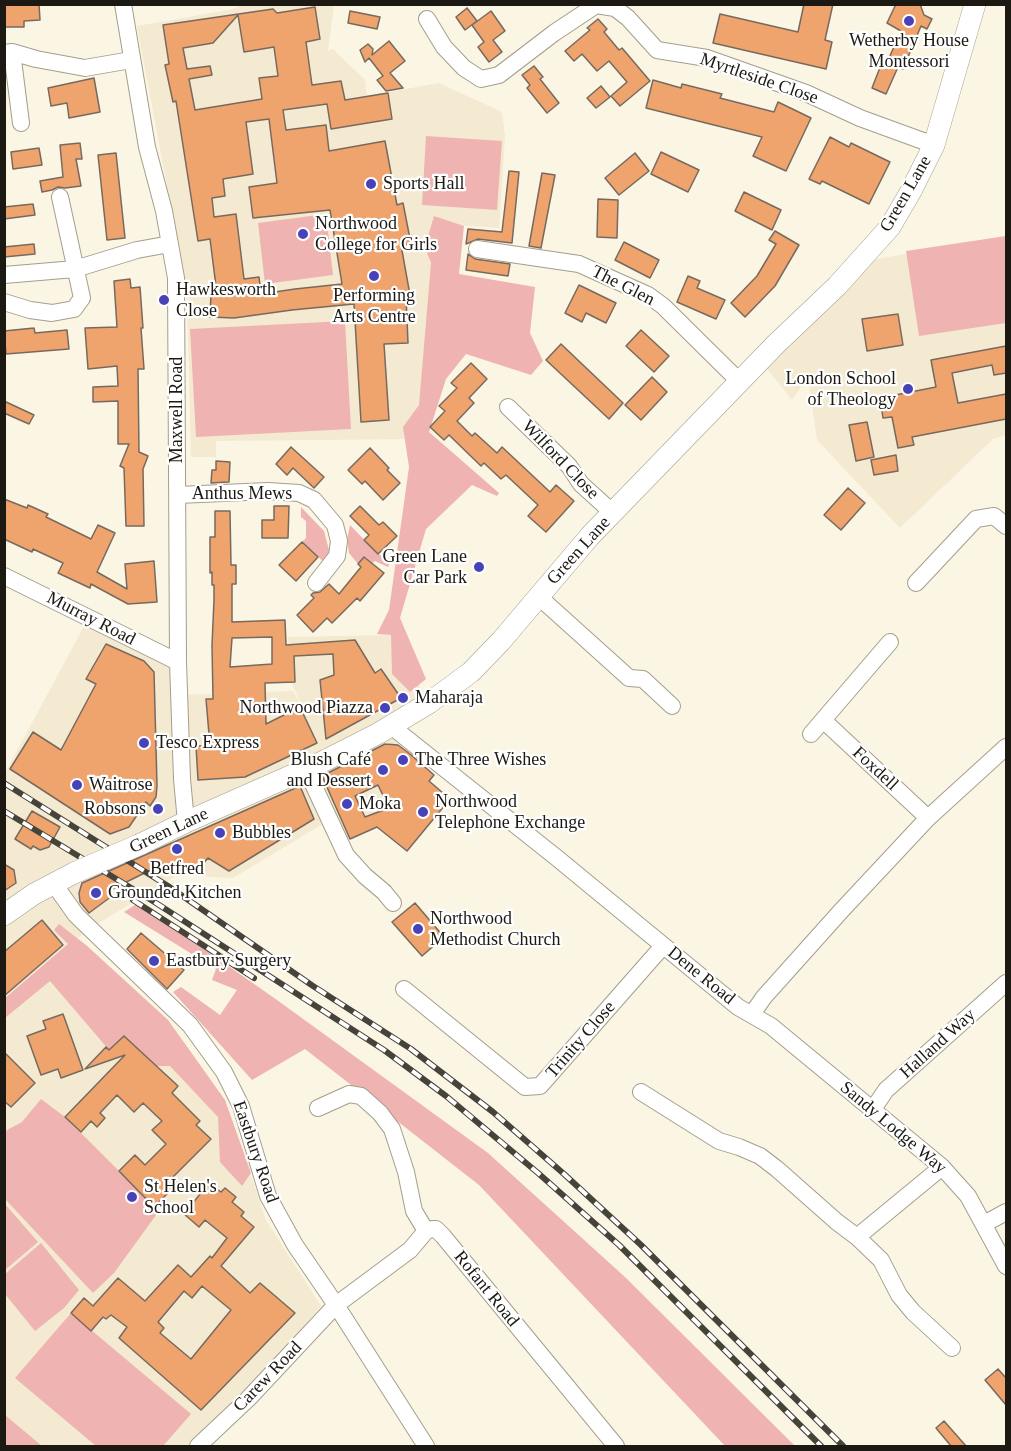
<!DOCTYPE html>
<html>
<head>
<meta charset="utf-8">
<style>
	body { margin:0 }
	#map { position:relative; width:1011px; height:1451px; overflow:hidden; background:#fbf5e3; font-family:"Times New Roman",serif }
	canvas { display:block }
	.frame { position:absolute; inset:0; border:6px solid #1b1912; pointer-events:none }
</style>
</head>
<body>
<div id="map">
<canvas width="1011" height="1451"></canvas>
<div class="frame"></div>
</div>
<script>
const context = document.querySelector('canvas').getContext('2d');
context.lineJoin = 'round';
function fill(path, color) { context.fillStyle = color; context.fill(path, 'evenodd'); }
const poly = rows => new Path2D(rows.map(r => 'M' + r).join(''));
function strokePath(path, color, width, dash) { context.strokeStyle = color; context.lineWidth = width; context.lineCap = dash ? 'butt' : 'round'; context.setLineDash(dash || []); context.stroke(path); }
function write(font, color, halo, rows, align = 'center') {
  context.font = font + ' "Times New Roman",serif'; context.lineWidth = 4.5; context.setLineDash([]); context.textBaseline = 'middle'; context.strokeStyle = halo; context.fillStyle = color; for (const [text, x, y, turn = 0] of rows) {
    context.save(); context.translate(x, y); context.rotate((+turn || 0) * Math.PI / 180); context.textAlign = isNaN(turn) ? turn : align; if (halo) context.strokeText(text, 0, 0); context.fillText(text, 0, 0); context.restore();
  }
}
const built = poly([
	[239,5,334,5,328,51,333,49,365,80,367,96,439,83,502,112,505,136,499,228,455,225,435,216,426,243,423,244,443,297,412,439,216,441,216,457,191,457,187,293,137,26,228,10,238,7],
	[1006,236,1006,435,993,439,900,528,817,440,808,377,792,400,767,369,872,260],
	[89,617,178,662,179,695,293,691,303,708,292,684,288,637,391,635,429,703,392,739,434,775,416,795,376,813,381,825,350,839,321,825,233,878,210,877,184,871,89,929,5,1000,5,773],
	[80,940,168,1020,225,1100,266,1220,321,1306,244,1396,190,1446,5,1446,5,1002]
]);
const green = poly([
	[426,136,502,141,497,210,422,205],
	[326,214,333,275,265,284,258,223],
	[434,216,464,226,459,274,535,287,530,333,543,361,531,375,466,354,446,379,429,432,499,493,497,496,472,485,426,529,400,618,426,679,410,692,392,674,391,635,377,634,389,610,409,467,403,427,419,405,431,263,423,244,426,243],
	[1006,236,1006,323,919,336,906,251],
	[345,321,351,429,196,437,190,329],
	[301,507,324,531,329,550,326,564,302,542,306,538,306,521,301,517],
	[350,525,378,554,392,560,388,567,375,561,372,563,365,557,358,564,349,553,347,540],
	[138,903,277,1000,488,1153,625,1277,795,1446,725,1446,479,1185,305,1049,252,1080,173,992,181,987,220,1015,237,990,212,980,216,969,124,912],
	[59,924,86,945,168,1020,225,1100,251,1173,242,1186,220,1162,218,1117,170,1066,156,1066,124,1036,109,1050,50,981,5,1018,4,999,68,944,54,930],
	[41,1099,65,1117,159,1211,114,1273,93,1293,5,1199,5,1134,7,1130,22,1122],
	[4,1203,38,1242,5,1270,4,1270],
	[41,1243,79,1290,64,1308,35,1331,5,1294,5,1274],
	[71,1313,191,1414,163,1446,96,1446,15,1378],
	[4,1415,5,1415,42,1446,5,1446]
]);
const building = poly([
	[4,4,39,4,40,20,24,21,24,27,4,27,4,4],
	[804,4,833,4,825,40,832,42,826,69,713,43,720,14,798,32,804,4],
	[896,4,920,4,924,15,932,19,927,29,921,26,903,69,898,67,886,94,872,88,881,65,885,67,901,31,887,23,896,4],
	[315,7,320,39,306,42,312,85,341,81,345,100,388,93,392,119,331,129,327,104,283,110,286,130,326,125,329,151,385,141,397,205,403,203,411,244,401,245,410,295,406,296,408,343,384,344,389,420,361,422,354,304,292,310,234,318,210,317,211,293,217,294,210,239,198,241,176,101,173,102,165,65,169,64,163,25,273,9,277,13,315,7],
	[238,15,244,52,274,47,278,76,259,78,262,99,195,110,189,79,212,75,210,66,187,69,183,48,213,43,238,15],
	[269,119,277,183,249,187,253,218,330,210,342,284,295,289,261,294,259,277,244,279,236,214,214,217,212,198,225,196,223,179,253,174,246,122,269,119],
	[467,8,477,21,465,30,456,17,467,8],
	[350,11,380,17,377,29,348,23,350,11],
	[491,11,505,31,493,40,502,52,489,62,478,47,484,42,472,25,491,11],
	[598,19,607,29,604,32,619,50,622,48,650,81,620,106,611,96,627,82,609,61,597,71,582,54,574,61,565,51,590,30,587,28,598,19],
	[389,41,405,61,390,73,403,88,386,91,377,80,383,76,369,58,365,62,360,50,368,44,373,49,372,55,389,41],
	[534,66,543,77,540,79,559,103,547,113,527,88,530,85,522,75,534,66],
	[94,78,100,112,69,118,67,103,51,106,48,88,94,78],
	[653,80,681,88,682,84,722,94,720,98,774,112,778,102,811,118,786,171,753,156,762,137,646,108,653,80],
	[601,86,610,97,596,108,587,98,601,86],
	[830,137,849,147,851,143,890,162,869,204,822,181,820,184,809,179,830,137],
	[80,143,82,159,76,159,81,186,65,188,58,187,52,190,42,192,40,181,63,177,60,145,80,143],
	[39,148,42,165,13,169,11,152,39,148],
	[661,152,699,170,688,192,651,174,661,152],
	[116,153,125,238,107,240,98,155,116,153],
	[635,153,649,171,619,195,605,178,635,153],
	[509,171,519,172,512,243,478,239,466,244,468,229,502,232,509,171],
	[542,173,555,175,541,248,529,246,542,173],
	[744,192,781,210,772,230,735,211,744,192],
	[598,199,618,200,617,238,597,237,598,199],
	[33,204,35,215,4,219,4,207,33,204],
	[775,231,799,245,775,286,745,317,731,303,757,276,776,244,769,240,775,231],
	[624,242,659,260,650,278,615,260,624,242],
	[34,244,35,254,4,257,4,247,34,244],
	[468,254,475,259,510,264,508,276,466,270,468,254],
	[688,276,700,281,697,288,725,300,716,319,677,302,688,276],
	[130,279,131,288,140,287,143,328,141,328,144,369,138,369,139,452,148,456,143,469,144,526,126,526,124,468,120,466,129,444,118,444,118,401,93,402,93,387,118,386,117,366,88,369,85,328,117,327,114,281,130,279],
	[579,285,616,303,606,323,586,313,582,322,565,313,579,285],
	[898,314,903,345,867,351,862,319,898,314],
	[34,328,35,333,67,330,69,349,6,354,4,331,34,328],
	[641,330,669,356,654,372,626,346,641,330],
	[561,344,623,403,609,419,546,360,561,344],
	[1006,346,1006,373,994,375,992,365,952,373,958,403,1006,394,1006,419,912,437,914,445,898,448,892,417,883,418,880,398,936,387,931,360,1006,346],
	[471,363,487,379,469,398,474,403,457,421,472,436,475,433,497,453,502,447,550,492,556,485,574,501,546,532,528,516,538,505,506,475,501,479,484,463,481,466,449,435,444,440,430,427,445,411,439,406,457,388,451,383,471,363],
	[652,377,667,392,641,420,625,405,652,377],
	[4,401,34,415,29,424,4,413,4,401],
	[867,422,874,457,856,461,849,425,867,422],
	[291,447,324,477,314,488,293,468,287,475,276,464,291,447],
	[370,448,389,468,387,470,400,483,383,500,365,481,362,484,348,470,370,448],
	[896,455,898,471,874,475,871,460,896,455],
	[216,461,230,462,229,482,211,483,212,470,216,470,216,461],
	[848,488,865,503,841,530,824,515,848,488],
	[4,499,27,508,28,505,48,514,46,517,91,539,98,525,115,533,97,572,127,589,125,564,154,561,157,602,128,604,91,584,90,588,58,573,63,563,33,549,32,552,4,539,4,499],
	[274,506,289,506,288,538,262,538,262,520,274,520,274,506],
	[360,506,379,525,383,522,397,536,378,554,364,540,369,535,350,516,360,506],
	[215,511,230,511,231,565,236,565,236,584,232,584,232,622,285,620,286,645,355,640,375,673,381,669,401,698,326,739,320,680,334,675,333,654,294,656,295,682,265,683,266,724,300,707,317,743,245,777,198,780,196,746,210,746,206,699,213,699,212,645,214,600,214,585,212,585,212,572,210,573,210,537,215,537,215,511],
	[272,637,272,664,230,667,232,638,272,637],
	[302,542,318,557,296,581,279,565,302,542],
	[364,557,384,573,360,601,357,598,332,623,327,618,313,632,297,615,314,598,311,595,313,593,320,592,329,584,339,594,361,567,358,564,364,557],
	[106,644,144,661,154,672,157,786,156,797,150,806,146,802,129,827,110,834,10,769,33,732,61,750,96,684,86,679,106,644],
	[385,744,398,745,410,754,434,775,429,781,450,799,407,851,377,827,350,839,322,776,385,744],
	[378,785,389,808,365,817,355,796,378,785],
	[300,786,314,819,229,871,208,858,196,872,185,865,163,864,110,890,112,896,89,913,80,902,79,893,82,883,300,786],
	[32,811,60,827,49,847,40,850,33,846,31,849,15,839,32,811],
	[4,864,14,870,16,883,4,891,4,864],
	[415,903,444,937,422,956,392,922,415,903],
	[42,920,63,945,4,996,4,952,42,920],
	[141,933,184,970,167,989,127,949,141,933],
	[63,1014,83,1070,61,1078,58,1069,41,1075,27,1036,46,1029,43,1021,63,1014],
	[124,1036,178,1086,172,1093,200,1121,196,1125,211,1139,172,1178,178,1183,154,1207,119,1171,135,1155,145,1165,166,1144,152,1130,162,1121,143,1103,134,1112,117,1095,100,1113,105,1118,97,1127,91,1121,81,1132,65,1117,125,1055,85,1069,106,1047,109,1050,124,1036],
	[4,1052,35,1083,11,1107,4,1101,4,1052],
	[209,1183,221,1192,225,1188,236,1197,232,1202,244,1212,241,1216,254,1227,221,1266,250,1293,260,1283,295,1313,201,1410,119,1338,127,1327,111,1315,106,1319,103,1317,91,1331,71,1313,84,1298,93,1306,118,1278,145,1301,178,1265,191,1277,210,1256,212,1258,227,1238,205,1220,199,1227,184,1214,209,1183],
	[202,1286,231,1310,191,1359,160,1333,164,1328,158,1322,184,1291,192,1298,202,1286],
	[998,1369,1006,1378,1006,1405,985,1380,998,1369],
	[944,1421,966,1446,951,1446,936,1428,944,1421]
]);
const minor = poly([
	[123,4,147,147,164,211,176,278,178,662,182,779,186,822],
	[427,19,444,47,464,68,481,79,499,75,554,33,596,5,615,8,628,18,657,50,707,58,806,93,860,118,934,145],
	[12,52,21,123],
	[4,53,12,52,36,59,85,68,131,60],
	[477,249,579,264,648,295,663,306,740,382],
	[4,275,75,269,137,250,170,244],
	[4,302,30,310,52,313,74,309,82,298,60,197],
	[508,407,569,466,581,484,613,513],
	[178,495,268,491,299,493,314,500,335,525,339,541,337,556,316,583],
	[4,576,178,662],
	[916,583,976,519,994,516,1006,526],
	[538,596,629,678,643,679,672,706],
	[823,720,928,818],
	[391,726,557,858,738,1007,771,1026,942,1167,968,1196,1006,1266],
	[811,734,890,642],
	[306,769,346,855,365,876,384,892,393,903],
	[54,884,76,915,190,1025,224,1072,241,1106,268,1196,295,1245,336,1305,426,1446],
	[404,989,525,1087,540,1086,663,946],
	[752,1014,764,997,841,911,928,818,1006,747],
	[641,1092,719,1141,739,1147,760,1156,777,1169,837,1222,857,1237,881,1260,899,1295,913,1312,952,1348],
	[318,1108,349,1094,361,1096,380,1113,392,1129,406,1172,414,1211,426,1231],
	[873,1109,886,1090,1006,983],
	[984,1224,1006,1212],
	[857,1237,942,1167],
	[198,1446,248,1399,336,1305,410,1250,426,1231,432,1229,436,1229,443,1236,616,1446]
]);
const major = poly([
	[141,844,186,822,322,762,379,733,429,703,471,672,501,641,590,536,776,344,837,286,890,227,911,191,934,145,975,4],
	[4,915,34,894,76,872]
]);
const rail = poly([
	[4,783,168,886,313,986,411,1049,493,1112,564,1174,641,1245,843,1446],
	[4,811,156,903,384,1050,446,1096,538,1173,619,1245,821,1446],
	[133,900,254,978]
]);
const majorBridge = poly([
	[76,872,141,844]
]);
const markers = [
	[909,21,6,"#4842b8"],
	[371,184,6,"#4842b8"],
	[303,234,6,"#4842b8"],
	[374,276,6,"#4842b8"],
	[164,300,6,"#4842b8"],
	[908,389,6,"#4842b8"],
	[479,567,6,"#4842b8"],
	[403,698,6,"#4842b8"],
	[385,708,6,"#4842b8"],
	[144,743,6,"#4842b8"],
	[403,760,6,"#4842b8"],
	[383,770,6,"#4842b8"],
	[77,785,6,"#4842b8"],
	[347,804,6,"#4842b8"],
	[158,809,6,"#4842b8"],
	[423,812,6,"#4842b8"],
	[220,833,6,"#4842b8"],
	[177,849,6,"#4842b8"],
	[96,893,6,"#4842b8"],
	[418,929,6,"#4842b8"],
	[154,961,6,"#4842b8"],
	[132,1197,6,"#4842b8"]
];
const poiNames = [
	["Wetherby House",909,41,"center"],
	["Montessori",909,62,"center"],
	["Sports Hall",383,184],
	["Northwood",315,224],
	["College for Girls",315,245],
	["Hawkesworth",176,290],
	["Close",176,311],
	["Performing",374,296,"center"],
	["Arts Centre",374,317,"center"],
	["London School",896,379,"right"],
	["of Theology",896,400,"right"],
	["Green Lane",467,557,"right"],
	["Car Park",467,578,"right"],
	["Maharaja",415,698],
	["Northwood Piazza",373,708,"right"],
	["Tesco Express",156,743],
	["Blush Café",371,760,"right"],
	["and Dessert",371,781,"right"],
	["The Three Wishes",415,760],
	["Waitrose",89,785],
	["Northwood",435,802],
	["Telephone Exchange",435,823],
	["Moka",359,804],
	["Robsons",146,809,"right"],
	["Bubbles",232,833],
	["Betfred",177,869,"center"],
	["Grounded Kitchen",108,893],
	["Northwood",430,919],
	["Methodist Church",430,940],
	["Eastbury Surgery",166,961],
	["St Helen's",144,1187],
	["School",144,1208]
];
const streetNames = [
	["Myrtleside Close",759,79,19],
	["Green Lane",906,194,-60],
	["The Glen",623,286,27],
	["Maxwell Road",177,410,-90],
	["Wilford Close",560,460,46],
	["Anthus Mews",242,494],
	["Green Lane",579,551,-48],
	["Murray Road",91,619,27],
	["Foxdell",875,769,43],
	["Green Lane",169,831,-25],
	["Dene Road",701,976,39],
	["Trinity Close",581,1040,-49],
	["Halland Way",938,1044,-42],
	["Sandy Lodge Way",893,1128,40],
	["Eastbury Road",255,1152,71],
	["Rofant Road",486,1289,51],
	["Carew Road",268,1377,-46]
];
fill(built, '#f3ead1');
fill(green, '#efb4b1');
fill(building, '#f0a46d');
strokePath(building, '#78695f', 1.5);
strokePath(minor, '#a49e8d', 18);
strokePath(major, '#a49e8d', 22);
strokePath(minor, '#fff', 16);
strokePath(major, '#fff', 21);
strokePath(rail, '#46433a', 6);
strokePath(rail, '#fff', 4, [11]);
strokePath(majorBridge, '#a49e8d', 22, []);
strokePath(majorBridge, '#fff', 21);
for (const [x, y, r, color] of markers) { const dot = new Path2D(); dot.arc(x, y, r, 0, 2 * Math.PI); context.fillStyle = color; context.fill(dot); strokePath(dot, '#fff', 2); }
write('18px', '#1b1912', '#fff', poiNames, 'left');
write('18px', '#1b1912', '#fff', streetNames);
</script>
</body>
</html>
